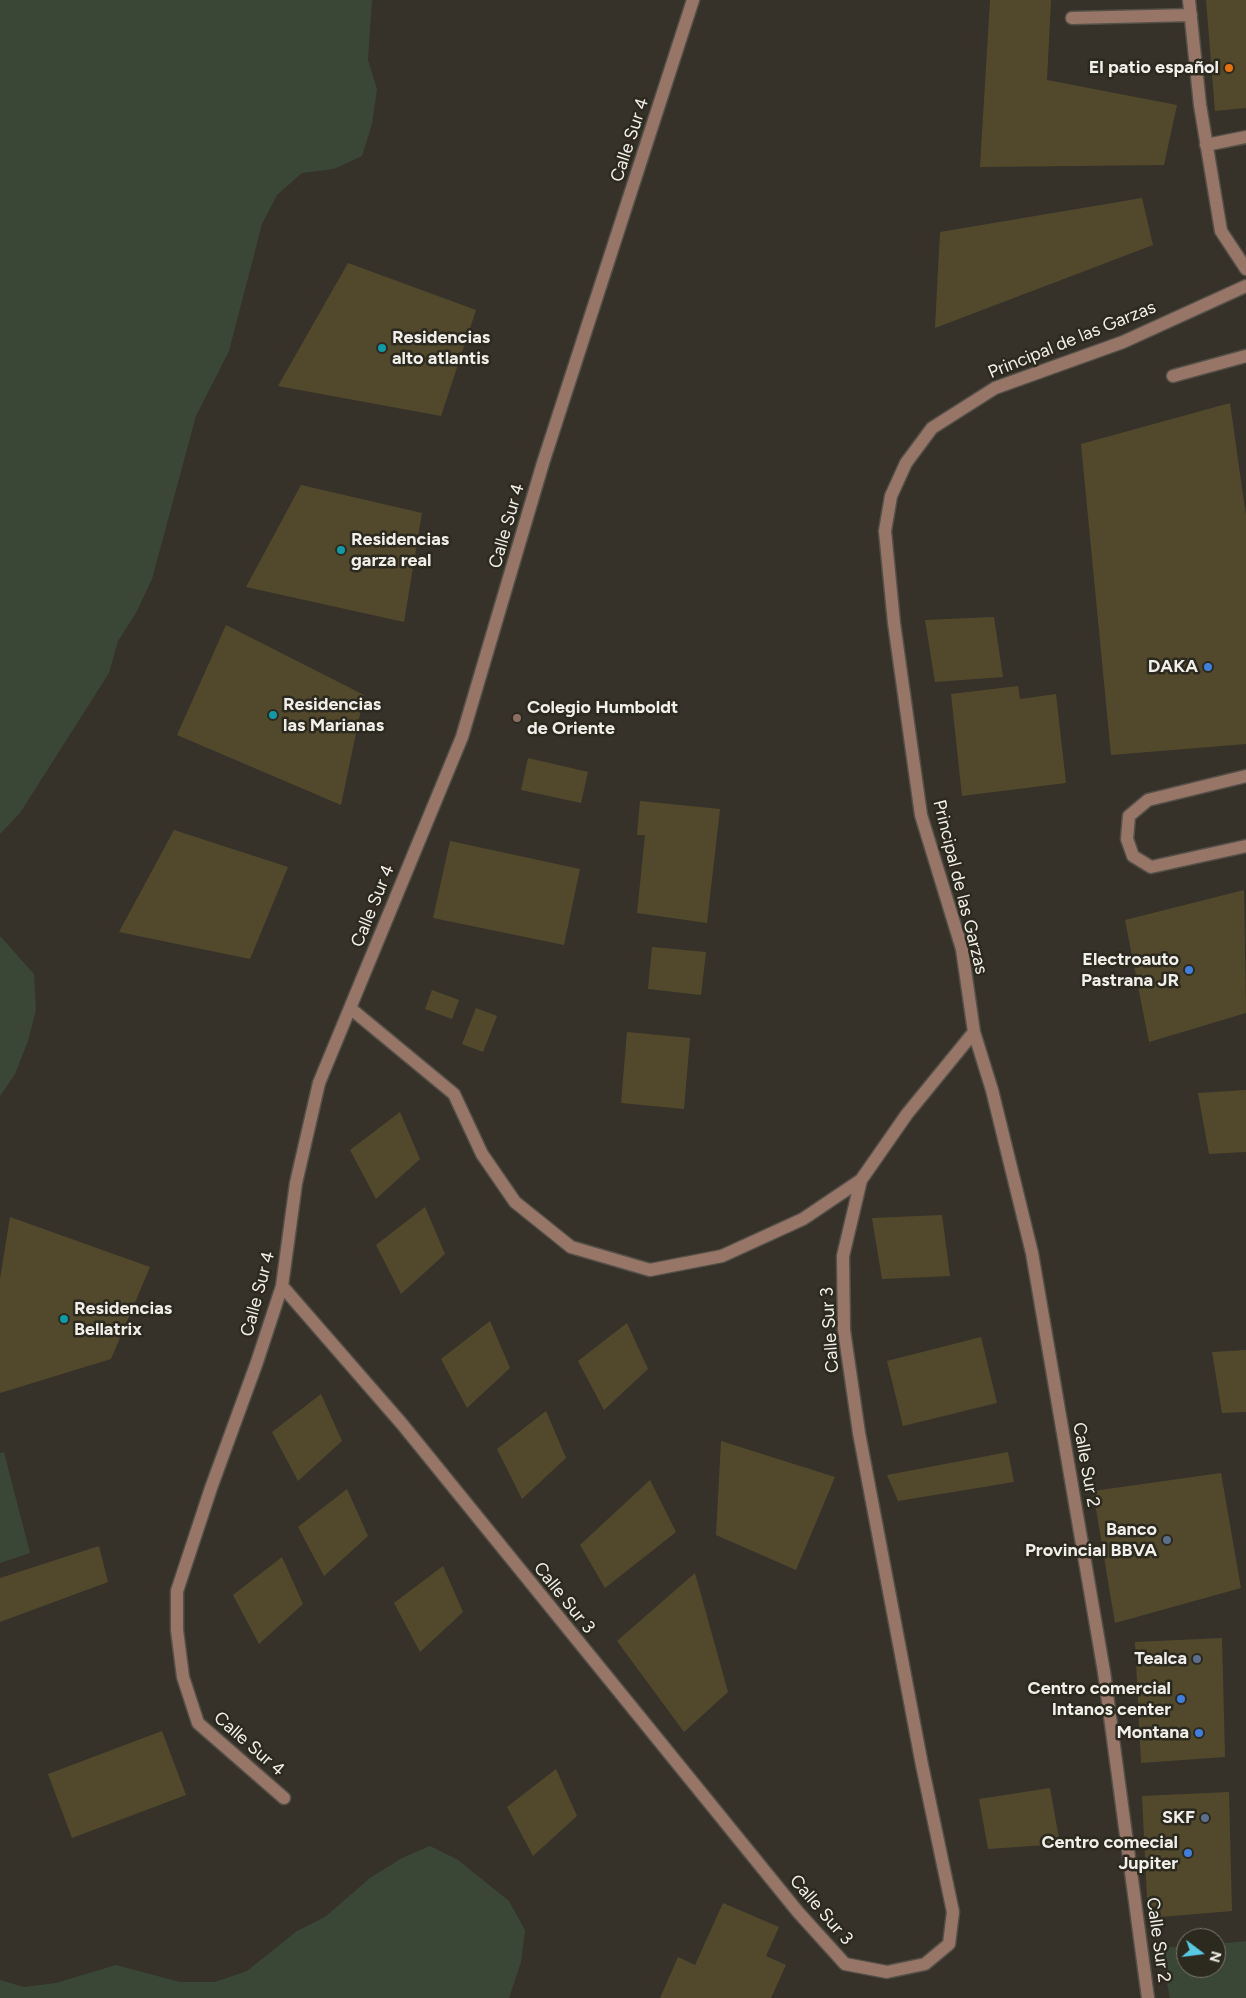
<!DOCTYPE html>
<html>
<head>
<meta charset="utf-8">
<style>
	body { margin:0 }
	#map { position:relative; width:1246px; height:1998px; overflow:hidden; background:#363229; font-family:Figtree,sans-serif }
	canvas { display:block }
	.north { position:absolute; left:1176px; top:1928px; width:50px; height:50px; box-sizing:border-box; background:#2c291f; border:1px solid #7b7870; border-radius:50%; rotate:105deg; font-size:14px; font-weight:700; line-height:20px; text-align:center; color:#f1efe9 }
	.north::after { content:''; display:block; margin:auto; width:18px; height:22px; background:#58c9e3; clip-path:polygon(50% 0,100% 100%,50% 72%,0 100%) }
</style>
</head>
<body>
<div id="map">
<canvas width="1246" height="1998"></canvas>
<div class="north">N</div>
</div>
<script>
const context = document.querySelector('canvas').getContext('2d');
context.lineJoin = 'round';
function fill(path, color) { context.fillStyle = color; context.fill(path, 'evenodd'); }
const poly = rows => new Path2D(rows.map(r => 'M' + r).join(''));
function strokePath(path, color, width, dash) { context.strokeStyle = color; context.lineWidth = width; context.lineCap = dash ? 'butt' : 'round'; context.setLineDash(dash || []); context.stroke(path); }
function write(font, color, halo, rows, align = 'center') {
  context.font = font + ' Figtree,sans-serif'; context.lineWidth = 5; context.setLineDash([]); context.textBaseline = 'middle'; context.strokeStyle = halo; context.fillStyle = color; for (const [text, x, y, turn = 0] of rows) {
    context.save(); context.translate(x, y); context.rotate((+turn || 0) * Math.PI / 180); context.textAlign = isNaN(turn) ? turn : align; if (halo) context.strokeText(text, 0, 0); context.fillText(text, 0, 0); context.restore();
  }
}
const green = poly([
	[0,0,372,0,368,60,377,89,372,124,362,156,334,169,302,173,277,195,262,224,229,351,196,416,152,579,136,613,118,641,109,673,20,813,0,834],
	[0,936,34,974,36,1010,28,1041,15,1074,0,1096],
	[4,1452,30,1553,0,1563,0,1453],
	[430,1846,458,1860,509,1901,525,1930,521,1962,509,1998,0,1998,0,1980,24,1987,56,1983,116,1965,180,1982,215,1982,247,1971,297,1931,325,1917,370,1878,402,1858],
	[1246,1941,1246,1998,1170,1998,1160,1948,1186,1946,1186,1968,1216,1968,1216,1944]
]);
const building = poly([
	[990,0,1051,0,1047,80,1177,105,1164,165,980,167],
	[1206,0,1246,0,1246,108,1215,111],
	[1142,198,1153,245,935,328,940,232],
	[348,263,476,310,441,416,278,386],
	[1230,403,1246,516,1246,744,1111,755,1081,444],
	[301,485,422,513,404,622,246,587],
	[994,617,1003,677,935,682,925,620],
	[226,625,364,695,341,805,177,735],
	[1018,686,1020,699,1056,694,1066,783,962,796,951,694],
	[528,758,588,772,581,803,521,790],
	[640,801,720,809,707,923,637,913,645,835,637,835],
	[174,830,288,867,250,959,119,932],
	[450,841,580,869,564,945,433,918],
	[1244,890,1246,1013,1149,1042,1125,920],
	[652,947,706,952,701,995,648,989],
	[432,990,459,1000,452,1019,425,1009],
	[476,1008,497,1016,483,1052,462,1044],
	[627,1032,690,1038,684,1109,621,1103],
	[1246,1090,1246,1152,1209,1154,1198,1093],
	[400,1112,420,1159,376,1199,350,1150],
	[425,1207,445,1254,401,1294,376,1245],
	[942,1215,950,1276,882,1279,872,1218],
	[10,1217,150,1267,111,1359,0,1393,0,1279],
	[490,1321,510,1368,467,1408,441,1359],
	[627,1323,648,1369,604,1410,578,1361],
	[981,1337,997,1403,903,1426,887,1361],
	[1246,1350,1246,1412,1222,1413,1212,1352],
	[321,1394,342,1441,298,1481,272,1432],
	[546,1411,566,1458,522,1499,497,1449],
	[721,1441,835,1477,796,1570,716,1535],
	[1008,1452,1014,1482,898,1501,887,1475],
	[1221,1473,1241,1588,1115,1623,1093,1491],
	[650,1480,676,1532,605,1588,580,1545],
	[347,1489,368,1536,324,1576,298,1527],
	[99,1546,108,1582,0,1622,0,1578],
	[282,1557,303,1604,259,1644,233,1595],
	[443,1566,463,1612,420,1652,394,1603],
	[695,1573,728,1692,684,1732,617,1641],
	[1222,1638,1225,1757,1141,1763,1135,1642],
	[162,1731,186,1795,72,1838,48,1774],
	[556,1769,577,1816,533,1856,507,1807],
	[1050,1788,1060,1844,988,1849,979,1799],
	[1229,1792,1232,1911,1148,1918,1142,1796],
	[723,1903,779,1927,766,1956,786,1965,771,1998,660,1998,678,1957,695,1965]
]);
const minor = poly([
	[1189,0,1200,105,1221,231,1246,269],
	[1072,18,1191,15],
	[1206,145,1246,137],
	[1173,376,1246,356],
	[1246,776,1148,800,1129,816,1127,839,1133,856,1151,867,1246,846],
	[350,1008,454,1094,482,1154,515,1202,571,1247,650,1270,722,1256,803,1219,861,1180,907,1114,974,1032,962,949,921,815,894,623,885,531,891,496,906,463,932,428,995,388,1123,342,1246,286],
	[974,1032,992,1090,1032,1253,1104,1672,1148,1998],
	[282,1286,402,1424,798,1912,845,1964,887,1972,925,1964,949,1944,953,1912,922,1765,859,1433,844,1330,843,1256,861,1180],
	[284,1798,198,1723,183,1677,177,1630,177,1591,211,1488,257,1362,282,1286,296,1183,319,1083,462,737,543,463,693,0]
]);
const markers = [
	[1229,68,5,"#e8710a"],
	[382,348,5,"#0f9aa8"],
	[341,550,5,"#0f9aa8"],
	[1208,667,5,"#3f7fe0"],
	[273,715,5,"#0f9aa8"],
	[517,718,5,"#8d6e63"],
	[1189,970,5,"#3f7fe0"],
	[64,1319,5,"#0f9aa8"],
	[1167,1540,5,"#5c6f8a"],
	[1197,1659,5,"#5c6f8a"],
	[1181,1699,5,"#3f7fe0"],
	[1199,1733,5,"#3f7fe0"],
	[1205,1818,5,"#5c6f8a"],
	[1188,1853,5,"#3f7fe0"]
];
const poiNames = [
	["El patio español",1219,68],
	["Residencias",392,338,"left"],
	["alto atlantis",392,359,"left"],
	["Residencias",351,540,"left"],
	["garza real",351,561,"left"],
	["DAKA",1198,667],
	["Residencias",283,705,"left"],
	["las Marianas",283,726,"left"],
	["Colegio Humboldt",527,708,"left"],
	["de Oriente",527,729,"left"],
	["Electroauto",1179,960],
	["Pastrana JR",1179,981],
	["Residencias",74,1309,"left"],
	["Bellatrix",74,1330,"left"],
	["Banco",1157,1530],
	["Provincial BBVA",1157,1551],
	["Tealca",1187,1659],
	["Centro comercial",1171,1689],
	["Intanos center",1171,1710],
	["Montana",1189,1733],
	["SKF",1195,1818],
	["Centro comecial",1178,1843],
	["Jupiter",1178,1864]
];
const streetNames = [
	["Calle Sur 4",630,140,-72],
	["Principal de las Garzas",1072,340,-22],
	["Calle Sur 4",507,526,-74],
	["Principal de las Garzas",960,887,76],
	["Calle Sur 4",373,906,-68],
	["Calle Sur 4",258,1294,-75],
	["Calle Sur 3",830,1330,-94],
	["Calle Sur 2",1086,1465,80],
	["Calle Sur 3",564,1598,51],
	["Calle Sur 4",249,1744,41],
	["Calle Sur 3",821,1910,49],
	["Calle Sur 2",1158,1940,82]
];
fill(green, '#3a4737');
fill(building, '#52492d');
strokePath(minor, '#545048', 15);
strokePath(minor, '#977668', 12);
for (const [x, y, r, color] of markers) { const dot = new Path2D(); dot.arc(x, y, r, 0, 2 * Math.PI); context.fillStyle = color; context.fill(dot); strokePath(dot, '#2c291f', 2); }
write('bold 18px', '#f1efe9', '#2c291f', poiNames, 'right');
write('18px', '#f1efe9', '#2c291f', streetNames);
</script>
</body>
</html>
